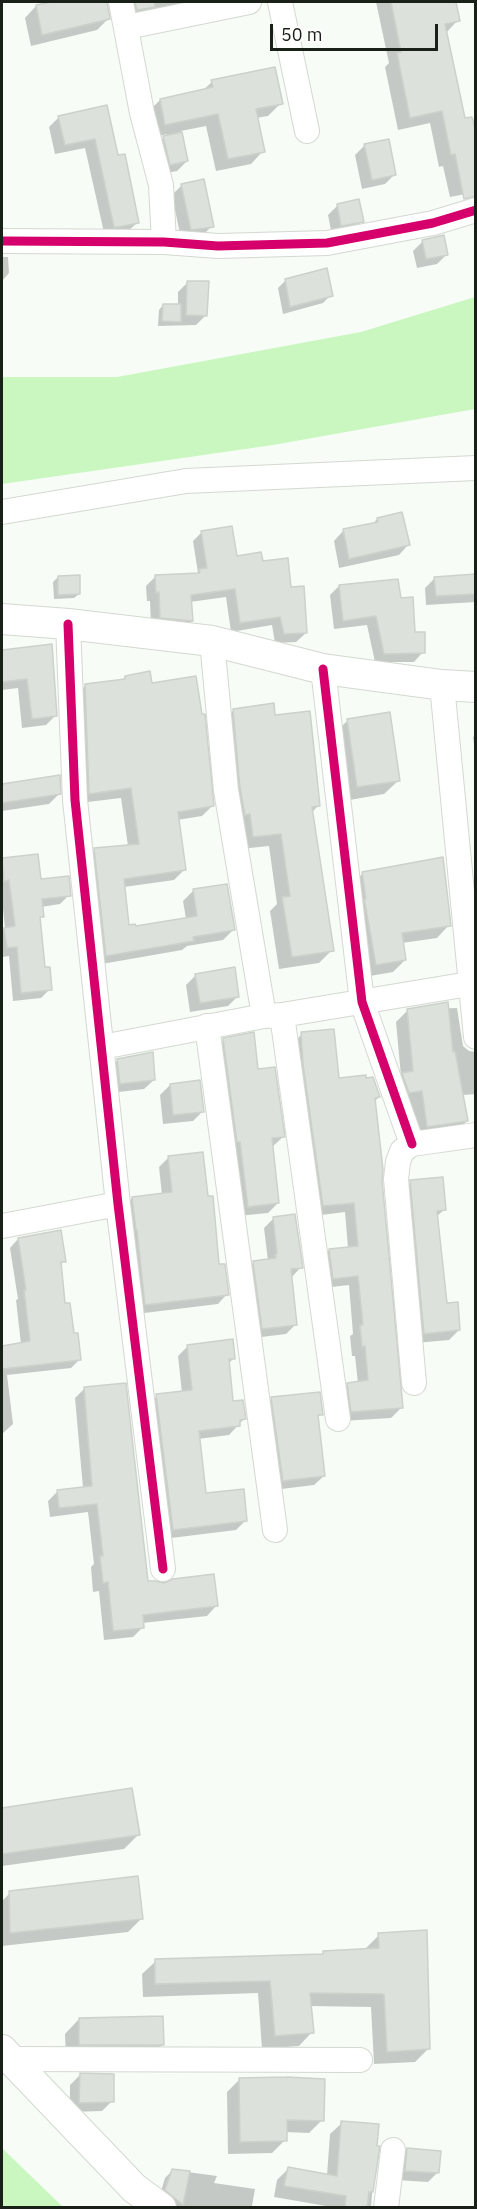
<!DOCTYPE html>
<html>
<head>
<meta charset="utf-8">
<style>
	body { margin:0 }
	#map { position:relative; width:477px; height:2209px; overflow:hidden; background:#f7fcf7; font-family:"IBM Plex Sans",sans-serif }
	canvas { display:block }
	.frame { position:absolute; inset:0; border:3px solid #192017; pointer-events:none }
	.scale { position:absolute; left:270px; top:24px; width:168px; height:27px; box-sizing:border-box; border:3px solid #192017; border-top:0; padding-left:8px; font-size:18px; line-height:21px; white-space:nowrap; color:#192017; -webkit-text-stroke:4px #fff; paint-order:stroke }
</style>
</head>
<body>
<div id="map">
<canvas width="477" height="2209"></canvas>
<div class="frame"></div>
<div class="scale">50 m</div>
</div>
<script>
const context = document.querySelector('canvas').getContext('2d');
context.lineJoin = 'round';
function fill(path, color) { context.fillStyle = color; context.fill(path, 'evenodd'); }
const poly = rows => new Path2D(rows.map(r => 'M' + r).join(''));
function strokePath(path, color, width, dash) { context.strokeStyle = color; context.lineWidth = width; context.lineCap = dash ? 'butt' : 'round'; context.setLineDash(dash || []); context.stroke(path); }
const water = poly([
	[475,297,475,409,273,445,2,484,2,377,117,377,361,332],
	[2,2148,63,2207,2,2207]
]);
const shadow = poly([
	[58,2,106,2,108,19,97,30,31,46,25,18,36,6],
	[116,2,222,2,126,21],
	[376,2,455,2,458,20,446,33,464,120,476,121,476,192,450,197,443,166,439,167,430,123,398,130,385,67,389,63],
	[212,82,281,103,268,116,256,118,263,151,251,164,216,171,206,126,181,131,187,161,177,171,161,174,154,147,167,134,153,137,148,112,160,100,202,91],
	[106,107,117,157,137,223,127,232,105,237,85,148,55,154,49,127,59,117],
	[365,145,395,174,385,184,362,189,355,155],
	[182,185,212,226,202,236,181,239,172,195],
	[338,205,362,221,352,231,332,235,328,215],
	[423,241,447,254,437,264,417,268,413,251],
	[2,257,8,257,9,273,2,281],
	[305,276,331,295,323,303,283,314,278,288,285,281],
	[188,282,206,315,196,325,158,326,159,310,163,305,178,306,178,292],
	[377,519,408,545,399,555,339,568,334,541,343,531,372,525],
	[202,532,235,558,262,563,290,589,306,633,296,642,275,643,272,625,231,632,226,597,190,602,192,621,182,630,151,626,150,601,147,601,146,586,156,576,195,575,198,573,193,541],
	[476,576,476,602,426,605,425,588,435,578],
	[58,577,79,594,74,598,54,599,53,582],
	[339,586,399,599,423,652,414,662,375,662,367,625,334,629,330,595],
	[50,645,56,715,46,725,22,728,18,688,2,690,2,651],
	[125,677,150,685,213,805,202,816,177,820,185,869,174,880,124,887,128,927,134,928,186,919,183,901,194,890,233,930,223,940,187,946,182,950,96,965,85,860,95,850,128,846,121,798,79,803,75,696,85,686,121,681],
	[233,711,273,717,319,805,311,813,332,950,319,963,279,969,270,911,277,904,269,846,240,849,221,724],
	[348,720,399,780,384,794,344,801,333,735],
	[476,735,476,760,473,737],
	[58,777,59,794,49,804,2,811,2,785],
	[3,859,69,895,60,904,41,907,42,916,39,920,44,969,50,989,41,998,13,1001,9,956,2,957,2,929,5,928,2,899],
	[363,873,449,925,437,938,402,943,405,960,393,972,364,977,351,886],
	[196,975,238,996,228,1006,190,1012,186,985],
	[457,1008,463,1046,469,1051,476,1052,476,1094,463,1095,467,1121,455,1133,415,1139,401,1076,396,1022,408,1010],
	[302,1034,337,1079,379,1097,374,1102,401,1408,391,1418,342,1421,338,1394,348,1384,358,1383,355,1356,352,1356,350,1336,353,1334,349,1285,323,1288,320,1260,329,1250,348,1248,345,1212,313,1216,292,1044],
	[224,1040,256,1071,283,1137,272,1147,278,1203,268,1213,238,1216,214,1050],
	[118,1060,154,1080,144,1089,110,1093,108,1070],
	[170,1085,203,1111,193,1121,163,1124,160,1095],
	[169,1157,218,1265,227,1294,218,1304,136,1314,123,1208,132,1198,162,1195,159,1167],
	[411,1182,445,1209,436,1217,445,1305,459,1330,449,1340,415,1343,401,1192],
	[274,1218,301,1267,291,1278,296,1324,286,1334,253,1338,244,1272,254,1262,268,1261,264,1228],
	[18,1239,64,1261,60,1266,64,1305,80,1359,71,1368,7,1375,13,1424,2,1434,2,1347,21,1344,16,1300,18,1299,10,1248],
	[188,1346,234,1358,228,1364,231,1403,244,1419,229,1435,198,1439,205,1495,246,1520,236,1530,163,1539,147,1406,157,1396,182,1393,178,1356],
	[84,1389,147,1583,216,1606,207,1616,142,1623,143,1627,133,1637,104,1640,99,1591,93,1592,91,1567,94,1564,88,1512,50,1517,48,1501,58,1491,83,1488,75,1398],
	[272,1398,321,1414,317,1418,324,1476,314,1485,273,1490,262,1408],
	[131,1790,138,1835,124,1849,2,1866,2,1809],
	[10,1893,142,1918,128,1932,2,1946,2,1901],
	[379,1935,428,2049,415,2062,374,2064,371,2007,310,2006,312,2032,299,2046,262,2049,258,1993,143,1997,142,1974,156,1961,320,1956,324,1952,366,1950,366,1948],
	[79,2019,162,2045,148,2059,66,2059,65,2034],
	[80,2075,112,2101,102,2111,70,2112,70,2085],
	[240,2079,322,2120,309,2133,285,2132,285,2140,272,2153,228,2154,227,2092],
	[342,2123,374,2168,371,2208,326,2208,326,2206,274,2197,277,2180,288,2169,327,2175,330,2134],
	[407,2150,438,2172,428,2182,396,2180,397,2160],
	[173,2170,217,2176,214,2183,255,2189,252,2206,168,2208,159,2198,165,2178]
]);
const building = poly([
	[51,2,107,2,110,19,42,35,36,5,51,2],
	[135,2,154,2,155,7,137,10,135,2],
	[391,2,456,2,460,21,445,24,465,118,472,117,476,133,476,196,464,199,455,154,451,155,442,111,410,118,397,53,401,52,391,2],
	[275,67,283,104,256,109,265,152,228,159,218,114,165,125,160,99,213,87,211,80,275,67],
	[107,105,118,155,125,154,139,223,118,227,114,227,95,139,65,145,58,116,107,105],
	[182,132,188,161,170,165,163,136,182,132],
	[389,139,396,175,372,180,364,144,389,139],
	[204,179,214,227,191,230,181,184,204,179],
	[359,199,364,222,341,226,337,204,359,199],
	[444,235,448,255,426,259,422,240,444,235],
	[327,268,333,296,290,307,285,279,327,268],
	[187,281,209,281,207,316,186,315,187,281],
	[163,304,181,304,181,322,162,321,163,304],
	[402,512,410,545,349,559,343,529,378,522,377,518,402,512],
	[232,526,237,556,261,552,263,561,288,558,291,587,304,586,307,633,284,634,280,617,240,623,235,589,191,595,193,621,160,618,159,592,156,593,155,575,200,573,199,569,207,568,201,531,232,526],
	[476,574,476,594,436,596,434,577,476,574],
	[80,575,80,594,58,595,58,576,80,575],
	[398,579,401,598,413,597,415,632,425,632,425,653,384,654,376,616,343,621,339,585,398,579],
	[52,644,57,716,32,719,27,679,2,682,2,650,52,644],
	[150,671,152,683,196,676,202,714,205,714,214,806,178,812,186,870,124,879,129,925,135,924,136,926,197,916,193,889,227,884,235,930,193,937,194,941,106,956,94,848,139,844,131,788,89,794,85,684,125,679,125,676,150,671],
	[274,703,275,715,310,711,320,806,312,807,334,951,292,957,282,897,290,896,281,834,253,837,250,814,245,815,240,788,233,709,274,703],
	[390,712,400,781,357,787,347,719,390,712],
	[60,775,61,794,2,803,2,784,60,775],
	[38,854,41,879,69,876,71,896,42,899,44,917,40,917,45,967,50,967,52,990,21,993,17,947,7,948,4,928,15,926,9,880,4,881,2,858,38,854],
	[443,857,451,926,402,933,406,960,376,965,365,903,364,899,366,899,362,872,443,857],
	[235,967,239,997,200,1003,195,974,235,967],
	[448,1002,453,1052,455,1051,468,1121,427,1127,422,1091,409,1093,402,1073,413,1071,407,1009,448,1002],
	[334,1029,339,1078,366,1075,366,1078,373,1077,380,1097,375,1098,383,1170,382,1180,403,1408,351,1412,347,1383,368,1380,365,1346,362,1347,360,1325,363,1325,358,1276,333,1279,329,1249,358,1246,354,1203,323,1206,303,1064,301,1032,334,1029],
	[254,1032,258,1069,275,1067,285,1137,272,1138,279,1203,248,1207,240,1142,237,1142,223,1038,254,1032],
	[153,1052,155,1080,120,1084,117,1059,153,1052],
	[200,1080,204,1112,173,1115,170,1084,200,1080],
	[203,1152,208,1196,213,1196,219,1264,225,1264,229,1295,145,1305,137,1230,136,1230,132,1197,172,1192,168,1156,203,1152],
	[443,1177,446,1210,437,1211,447,1303,458,1302,460,1330,424,1334,410,1180,443,1177],
	[295,1214,303,1268,291,1269,297,1325,262,1329,253,1261,276,1258,275,1254,277,1254,273,1217,295,1214],
	[61,1230,66,1262,61,1262,65,1303,70,1303,74,1333,78,1333,81,1360,2,1369,2,1346,30,1341,24,1290,26,1290,18,1238,61,1230],
	[233,1339,235,1359,229,1359,233,1401,243,1400,246,1419,240,1420,240,1426,199,1431,206,1493,244,1489,247,1521,173,1530,156,1394,192,1390,187,1345,233,1339],
	[126,1383,148,1581,155,1581,164,1583,173,1579,214,1574,218,1606,143,1615,144,1628,113,1631,108,1582,103,1583,100,1556,103,1556,97,1504,59,1508,57,1490,92,1486,84,1387,126,1383],
	[320,1392,323,1415,318,1415,325,1476,283,1481,271,1397,320,1392],
	[132,1788,140,1835,2,1854,2,1808,132,1788],
	[138,1876,143,1919,10,1933,9,1891,138,1876],
	[427,1930,430,2049,387,2052,384,1994,310,1993,314,2033,275,2036,270,1981,155,1984,155,1959,323,1954,323,1951,379,1948,378,1933,427,1930],
	[163,2016,164,2045,79,2045,79,2018,163,2016],
	[80,2073,114,2074,114,2102,79,2103,80,2073],
	[286,2077,325,2079,324,2121,287,2120,287,2141,240,2142,239,2078,286,2077],
	[341,2121,379,2124,377,2146,380,2146,373,2192,369,2192,367,2208,345,2208,346,2196,284,2186,288,2167,337,2176,341,2121],
	[407,2148,441,2151,439,2173,405,2171,407,2148],
	[172,2169,190,2171,183,2205,165,2190,172,2169]
]);
const minor = poly([
	[121,2,142,113,161,185,164,242],
	[280,2,307,131],
	[127,27,249,2],
	[2,241,164,242,218,246,327,243,433,223,476,210],
	[2,512,186,481,476,468],
	[68,624,75,800,118,1204,163,1569],
	[212,641,226,790,264,1016],
	[323,669,362,1002,412,1144],
	[442,685,476,1037],
	[282,1015,338,1419],
	[207,1026,275,1530],
	[102,1047,264,1016,282,1015,469,984],
	[2,1226,118,1204],
	[414,1383,396,1179,398,1162,402,1151,412,1144,476,1135],
	[8,2059,360,2060],
	[386,2208,393,2150]
]);
const tertiary = poly([
	[2,619,68,624,212,641,323,669,442,685,476,687],
	[2,2050,134,2188,161,2208]
]);
const cycleway = poly([
	[2,241,164,242,218,246,327,243,433,223,476,210],
	[68,624,75,800,118,1204,163,1569],
	[323,669,362,1002,412,1144]
]);
fill(water, '#caf7c0');
fill(shadow, '#0003');
fill(building, '#dce2db');
strokePath(building, '#ccd2cb', 1.5);
strokePath(minor, '#d3d9d1', 26);
strokePath(tertiary, '#d3d9d1', 32);
strokePath(minor, '#fefffe', 24);
strokePath(tertiary, '#fefffe', 30);
strokePath(cycleway, '#d6006c', 9);
</script>
</body>
</html>
